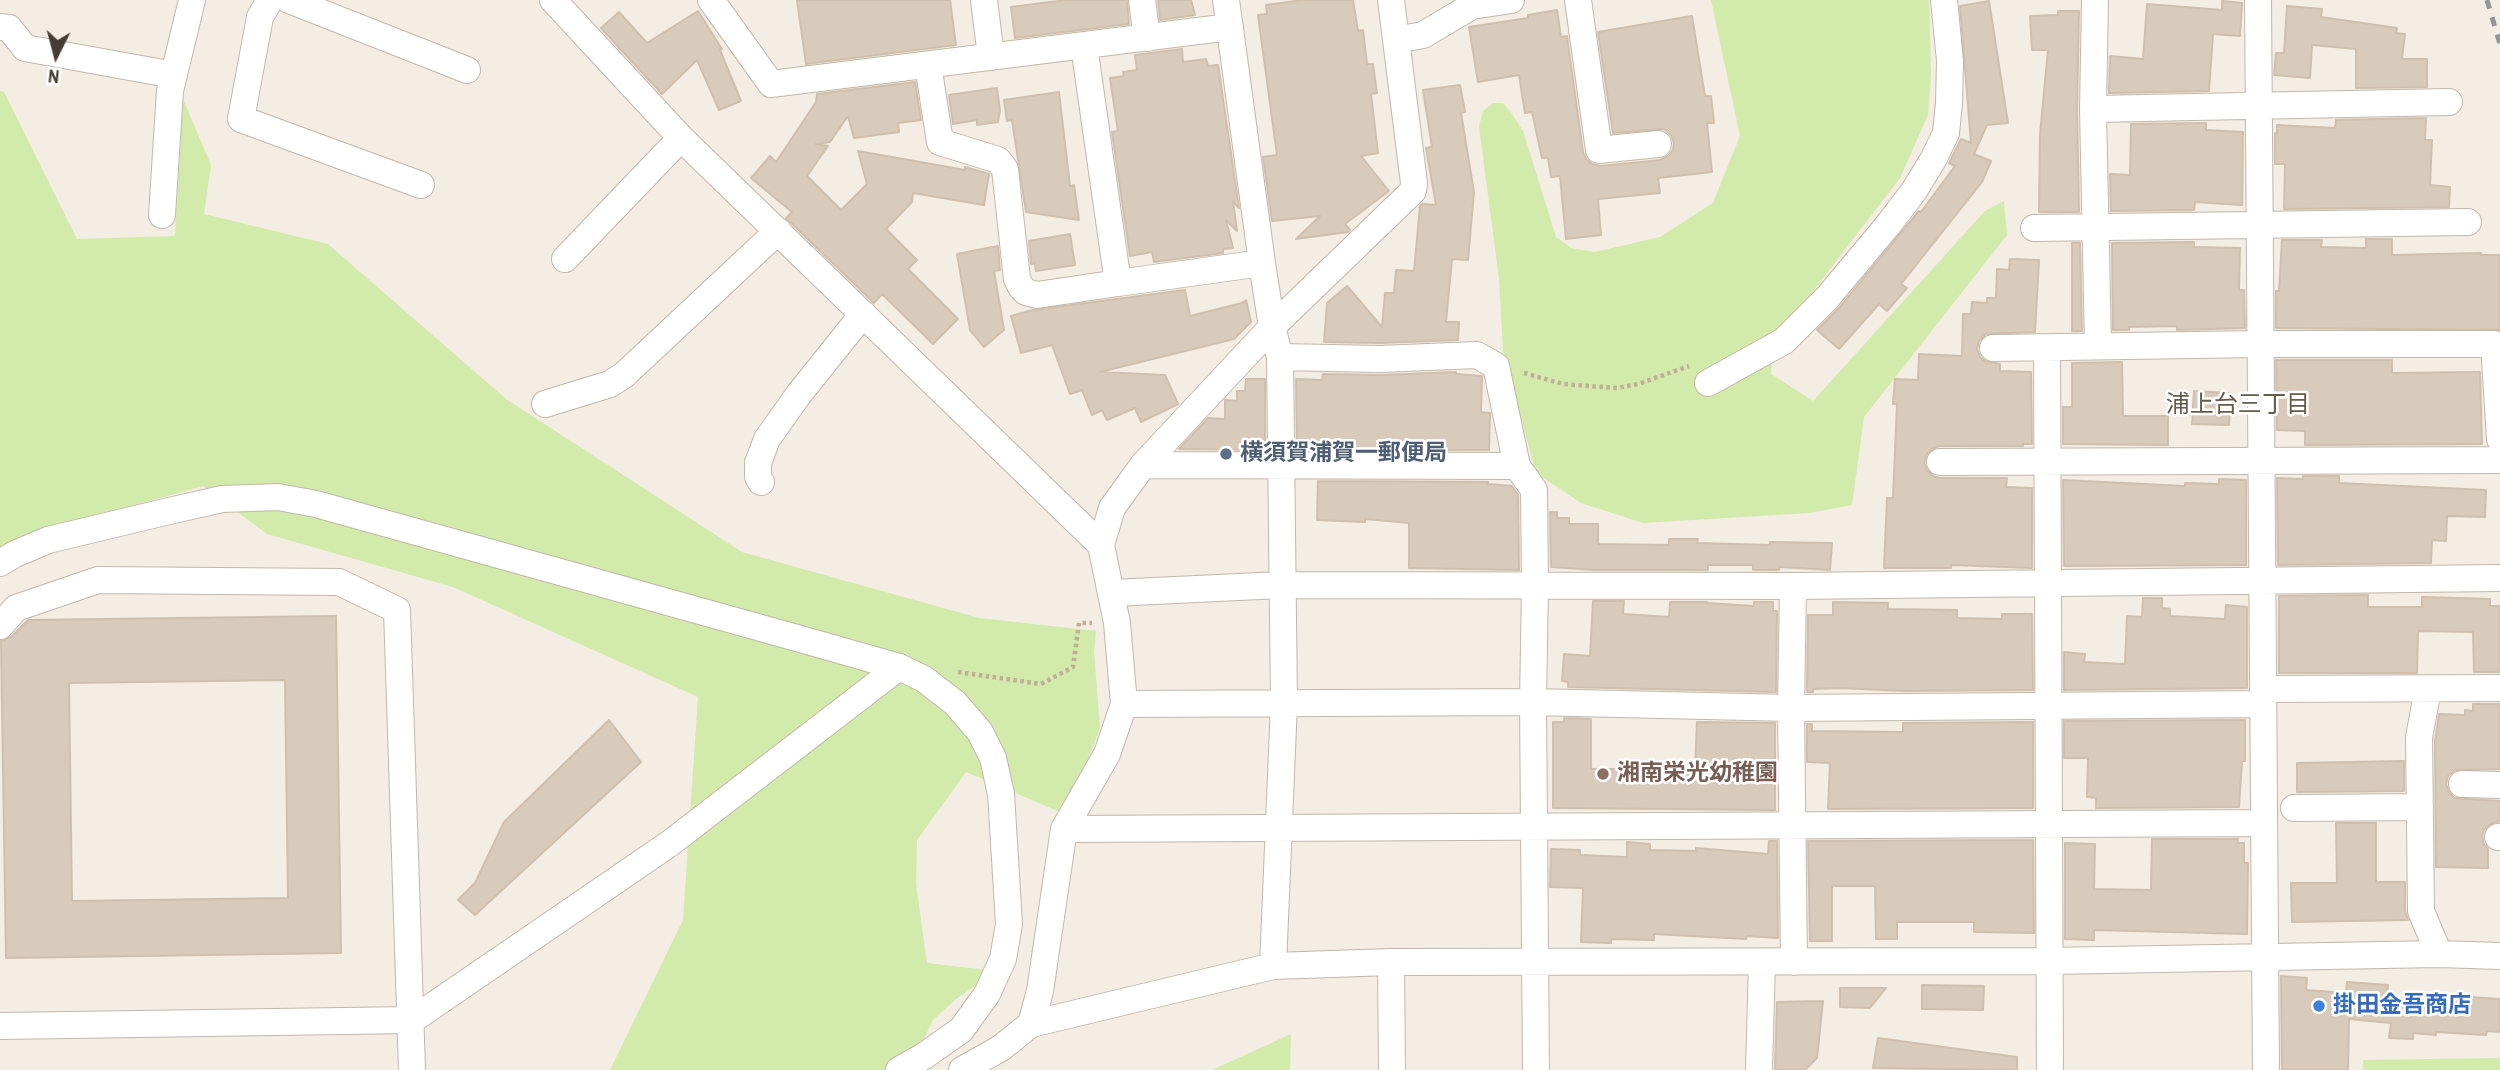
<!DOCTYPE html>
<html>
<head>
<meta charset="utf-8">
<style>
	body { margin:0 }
	#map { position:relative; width:2500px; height:1070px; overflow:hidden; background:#f3ede4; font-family:"Archivo Narrow",sans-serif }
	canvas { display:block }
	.north { position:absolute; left:21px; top:21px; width:70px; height:70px; -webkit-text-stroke:5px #fff; paint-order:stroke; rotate:186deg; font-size:19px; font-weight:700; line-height:28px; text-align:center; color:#453d34 }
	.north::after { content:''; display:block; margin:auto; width:24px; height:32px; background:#453d34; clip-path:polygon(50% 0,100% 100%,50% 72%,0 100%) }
</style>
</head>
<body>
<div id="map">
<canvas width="2500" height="1070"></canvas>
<div class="north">N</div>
</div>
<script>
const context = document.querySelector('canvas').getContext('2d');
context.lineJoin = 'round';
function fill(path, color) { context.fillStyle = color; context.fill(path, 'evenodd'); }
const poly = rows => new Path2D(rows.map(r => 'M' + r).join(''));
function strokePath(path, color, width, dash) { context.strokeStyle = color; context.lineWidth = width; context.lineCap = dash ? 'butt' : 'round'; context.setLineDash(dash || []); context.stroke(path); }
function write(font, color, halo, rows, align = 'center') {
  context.font = font + ' "Archivo Narrow","Noto Sans JP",sans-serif'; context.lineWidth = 5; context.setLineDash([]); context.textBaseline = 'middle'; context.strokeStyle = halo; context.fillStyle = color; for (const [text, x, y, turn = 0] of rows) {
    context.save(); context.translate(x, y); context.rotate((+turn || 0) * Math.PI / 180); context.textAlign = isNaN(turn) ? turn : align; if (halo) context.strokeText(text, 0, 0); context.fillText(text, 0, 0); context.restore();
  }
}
const green = poly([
	[1711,0,1929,0,1931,75,1928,115,1900,178,1773,343,1771,374,1813,401,1985,211,2004,201,2007,235,1864,417,1852,505,1809,513,1643,523,1581,503,1536,473,1503,351,1499,279,1479,126,1483,111,1493,103,1503,103,1510,111,1523,131,1556,237,1571,248,1595,252,1660,237,1713,203,1740,136],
	[0,91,4,92,77,239,175,236,183,99,211,165,204,214,328,244,506,399,742,552,979,618,1096,631,1094,651,1100,728,1067,815,966,772,917,840,916,884,927,963,996,971,956,999,933,1020,909,1070,610,1070,683,920,698,697,453,587,267,534,203,486,57,527,0,547],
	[1291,1034,1290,1070,1212,1070],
	[2500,1058,2500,1070,2363,1070,2363,1060]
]);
const building = poly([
	[797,0,950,0,956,45,806,64,797,0],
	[1066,0,1127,0,1129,24,1015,38,1011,7,1066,0],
	[1158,0,1191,0,1195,15,1160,20,1158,0],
	[1303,0,1353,0,1358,31,1363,30,1367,64,1373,64,1377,93,1371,94,1378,153,1361,156,1389,191,1345,224,1350,230,1348,232,1296,239,1320,216,1272,221,1263,157,1277,155,1258,15,1267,14,1266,5,1303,0],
	[1989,1,2008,123,1987,125,1974,154,1991,161,1982,182,1901,284,1907,288,1887,311,1879,304,1839,349,1817,330,1839,308,1919,211,1921,212,1955,166,1949,163,1961,139,1971,143,1960,6,1989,1],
	[2222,1,2242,3,2240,36,2213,34,2209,91,2109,93,2110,56,2143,59,2147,4,2222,10,2222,1],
	[2287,6,2322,9,2321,17,2397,28,2396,33,2405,34,2402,59,2427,59,2427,87,2356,88,2356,49,2312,45,2310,78,2274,75,2276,53,2284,53,2287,6],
	[1557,10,1561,37,1567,36,1583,152,1586,159,1592,164,1601,166,1660,160,1668,156,1673,150,1674,143,1671,135,1664,129,1613,133,1598,32,1692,16,1705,96,1711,96,1714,123,1707,123,1712,172,1658,178,1660,193,1598,199,1601,235,1566,239,1560,176,1551,177,1548,158,1542,158,1532,112,1525,113,1519,75,1478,82,1469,27,1528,18,1528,15,1557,10],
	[698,11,722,49,720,50,741,101,719,110,697,60,662,94,601,28,619,12,647,43,698,11],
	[2058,11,2079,11,2077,109,2079,212,2039,212,2040,134,2048,50,2032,50,2030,16,2058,15,2058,11],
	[1182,49,1183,62,1206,59,1208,66,1218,65,1239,208,1233,202,1237,231,1226,220,1233,248,1223,249,1223,253,1154,262,1152,252,1130,256,1112,132,1118,131,1110,78,1124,76,1123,72,1137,70,1135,55,1182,49],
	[915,82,921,120,898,123,899,132,854,138,848,116,830,142,816,144,828,146,807,176,841,210,867,184,858,151,965,170,965,167,989,174,984,205,913,193,912,202,886,229,917,260,908,269,958,319,933,344,882,294,874,303,872,301,786,218,792,212,751,178,770,156,776,162,816,102,817,94,915,82],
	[1460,85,1465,112,1461,113,1474,192,1468,260,1452,259,1446,322,1459,322,1458,340,1380,343,1324,342,1327,303,1347,286,1382,327,1385,293,1394,293,1396,270,1414,271,1420,206,1422,204,1436,205,1426,148,1432,147,1423,90,1460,85],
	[997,88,1000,111,998,122,977,125,977,120,953,124,949,95,997,88],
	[1059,92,1070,186,1074,185,1079,220,1026,212,1012,120,1007,121,1004,100,1059,92],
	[2426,118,2425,140,2432,140,2430,185,2450,187,2449,207,2284,209,2285,164,2275,164,2275,133,2277,134,2277,125,2335,128,2336,120,2426,118],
	[2206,123,2206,130,2243,132,2242,205,2195,202,2194,210,2111,211,2110,174,2130,175,2131,124,2206,123],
	[1070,234,1075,265,1036,271,1035,263,1031,264,1029,241,1070,234],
	[2366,239,2392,239,2392,255,2481,253,2481,255,2500,255,2500,330,2276,328,2276,291,2279,291,2282,240,2322,240,2321,247,2366,248,2366,239],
	[2194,242,2194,247,2240,248,2239,290,2244,290,2245,328,2177,330,2177,326,2129,327,2129,330,2113,330,2112,243,2194,242],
	[2072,243,2080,243,2082,331,2072,331,2072,243],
	[998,246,1000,270,994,271,1004,330,984,347,970,330,957,254,998,246],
	[2010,259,2039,260,2035,332,1986,334,1979,341,1977,349,1980,357,1985,361,2000,364,2000,371,2031,372,2032,444,2023,444,2023,446,1939,446,1932,449,1927,454,1924,463,1927,470,1933,476,1939,478,2007,478,2006,487,2032,488,2032,568,1951,565,1951,568,1884,568,1887,498,1893,498,1897,404,1893,404,1895,379,1918,380,1919,354,1962,356,1963,314,1971,314,1972,302,1987,303,1987,298,1996,298,1997,269,2009,270,2010,259],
	[1185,290,1190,316,1242,303,1246,300,1251,322,1234,339,1100,372,1165,375,1178,404,1141,422,1135,408,1107,420,1102,410,1092,415,1082,390,1070,394,1052,345,1021,353,1011,316,1033,310,1185,290],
	[2276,360,2392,360,2392,373,2480,372,2482,444,2305,445,2305,431,2277,430,2276,360],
	[2122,362,2123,416,2168,416,2168,445,2063,444,2063,407,2072,407,2072,363,2122,362],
	[1456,372,1456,374,1482,376,1481,412,1490,413,1490,416,1489,450,1318,450,1318,447,1297,446,1296,379,1322,380,1323,374,1381,375,1456,372],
	[1246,379,1265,379,1265,450,1179,449,1208,418,1225,419,1225,400,1237,401,1237,391,1245,391,1246,379],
	[2194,391,2231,393,2229,425,2192,424,2194,391],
	[2303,476,2339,476,2339,483,2486,490,2485,517,2447,516,2446,541,2432,540,2431,563,2278,565,2277,478,2303,479,2303,476],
	[2219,479,2246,480,2246,565,2064,566,2063,480,2185,486,2185,483,2219,484,2219,479],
	[1318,481,1488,482,1488,484,1512,486,1518,495,1519,570,1409,568,1409,523,1365,519,1365,522,1317,520,1318,481],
	[1550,512,1557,512,1557,518,1569,518,1569,524,1598,524,1598,544,1669,545,1669,539,1698,539,1697,543,1770,545,1770,542,1832,543,1830,570,1779,567,1779,570,1753,570,1753,565,1708,565,1708,570,1595,570,1551,567,1550,512],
	[2368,595,2368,607,2422,607,2422,597,2490,599,2490,606,2500,606,2500,672,2474,672,2473,632,2418,631,2417,673,2279,673,2279,596,2368,595],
	[2143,598,2162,598,2162,608,2170,609,2170,616,2225,619,2226,605,2247,607,2247,688,2064,690,2064,652,2085,654,2084,662,2125,664,2127,616,2142,617,2143,598],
	[1593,601,1624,601,1623,614,1669,617,1670,602,1707,602,1707,603,1754,606,1754,602,1773,602,1773,611,1777,611,1776,692,1568,687,1568,682,1562,681,1564,654,1590,656,1593,601],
	[1833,602,1888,603,1888,609,1957,610,1957,618,2002,619,2002,614,2032,614,2033,690,1904,691,1840,688,1813,689,1813,692,1807,692,1808,615,1833,615,1833,602],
	[336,616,341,953,6,958,1,641,11,637,28,620,336,616],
	[285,680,288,898,72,901,69,683,285,680],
	[2473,704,2500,704,2500,769,2455,770,2448,776,2446,784,2449,792,2454,798,2500,801,2500,821,2490,824,2484,830,2482,836,2484,844,2488,849,2488,868,2436,867,2435,742,2439,714,2465,715,2465,710,2473,711,2473,704],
	[1564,718,1591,719,1591,769,1695,769,1697,722,1775,723,1775,810,1553,808,1553,722,1564,722,1564,718],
	[609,720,641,762,475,915,458,900,475,883,504,822,609,720],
	[2245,720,2245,761,2242,761,2239,807,2096,808,2096,798,2087,797,2088,758,2064,758,2064,721,2245,720],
	[2033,722,2033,808,1828,809,1830,763,1807,762,1807,724,1812,724,1812,731,1903,732,1903,723,2033,722],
	[2404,761,2404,791,2297,792,2297,763,2404,761],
	[2336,823,2376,823,2376,882,2405,882,2405,911,2408,920,2292,922,2291,883,2337,883,2336,823],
	[2152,839,2238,839,2237,843,2244,843,2244,863,2248,863,2247,934,2094,930,2094,940,2065,939,2065,843,2095,844,2094,889,2151,890,2152,839],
	[2033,840,2034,933,1974,932,1974,922,1897,922,1897,939,1876,939,1875,886,1832,886,1832,941,1810,941,1808,841,2033,840],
	[1769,841,1777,841,1778,938,1747,936,1746,939,1654,934,1654,940,1611,939,1611,943,1581,942,1583,888,1550,887,1551,849,1580,850,1580,855,1627,857,1627,842,1650,844,1650,850,1696,851,1696,848,1768,854,1769,841],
	[2281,976,2307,978,2306,990,2346,993,2347,982,2388,985,2387,997,2442,1002,2442,998,2468,1000,2468,997,2500,999,2500,1032,2487,1031,2486,1035,2436,1032,2436,1035,2413,1033,2413,1039,2389,1038,2391,1023,2349,1019,2348,1070,2282,1070,2281,976],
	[1922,985,1984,986,1983,1010,1922,1009,1922,985],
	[1840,988,1886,988,1870,1008,1840,1007,1840,988],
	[1823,1001,1817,1058,1805,1070,1775,1070,1777,1002,1823,1001],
	[1878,1038,2017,1057,2017,1070,1873,1068,1878,1038]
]);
const path = poly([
	[1524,373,1563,384,1617,388,1638,384,1689,366],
	[958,672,1041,684,1073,667,1079,623,1092,623]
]);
const minor = poly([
	[270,0,260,17,241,119,421,185],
	[289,0,467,70],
	[553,0,681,138,1101,545],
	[711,0,771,84,1230,27],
	[984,0,991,57],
	[1142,0,1147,38],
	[1226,0,1262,263,1272,327,1280,357,1284,703,1273,966],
	[1578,0,1599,150,1658,144],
	[2095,0,2093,109,2098,346],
	[2258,0,2266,1070],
	[0,27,9,28,25,48,174,75],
	[1396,40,1423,35,1472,6,1511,0],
	[1084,46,1118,283,1262,263],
	[928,65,940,142,998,160,1005,169,1017,279,1021,287,1026,292,1037,295,1118,283],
	[2093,109,2449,102],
	[162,215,170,91,192,0],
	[2034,228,2468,222],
	[565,259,681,138],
	[1993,348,2261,344,2494,344,2500,439],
	[2047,348,2050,1070],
	[1280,357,1380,359,1477,355,1496,366,1517,466],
	[1708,383,1784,341,1827,298,1888,225,1914,191,1934,158,1946,133,1949,103,1950,61,1944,0],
	[545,404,610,384,624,375,778,231],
	[1940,462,2500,460],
	[1143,465,1517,466,1534,490,1535,586,1533,702,1536,1070],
	[761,482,758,477,758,463,767,439,799,394,863,314],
	[0,563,15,554,48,540,165,512,222,499,278,497,316,504,804,640,899,667,924,679,955,703,980,732,993,758,1001,794,1009,924,1003,959,987,994,961,1030,924,1056,899,1070],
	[1793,586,1791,708,1794,962],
	[1112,593,1281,585,1793,586,2500,578],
	[0,626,16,608,98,580,339,582,397,610,412,1070],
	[2263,689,2500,688],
	[2428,689,2419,737,2421,911,2439,954],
	[1124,704,1533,702,1791,708,2263,704],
	[2462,784,2500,785],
	[2294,808,2420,807],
	[1064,829,2264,823],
	[2498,837,2500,837],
	[1391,962,1392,1070],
	[1031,1024,1040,991,1064,829,1107,754,1124,704,1117,623,1101,545,1112,508,1143,465,1272,327,1413,191,1414,183,1391,0],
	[0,1026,412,1020,669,844,899,667],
	[962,1070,1001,1048,1031,1024,1273,966,1391,962,2050,961,2439,954,2500,956],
	[1759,1070,1762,962]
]);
const rail = poly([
	[2487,0,2500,44]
]);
const markers = [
	[1226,454,7,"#5c6f8a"],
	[1603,774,7,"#8d6e63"],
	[2319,1006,7,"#3f7fe0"]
];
const serviceNames = [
	["横須賀浦賀一郵便局",1240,454]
];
const educationNames = [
	["湘南栄光幼稚園",1617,774]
];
const shopNames = [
	["掛田金吾商店",2333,1006]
];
const neighbourhoodNames = [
	["浦上台三丁目",2238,406]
];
fill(green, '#d2eaaa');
fill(building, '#d8cbbc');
strokePath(building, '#d0bfac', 2);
strokePath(minor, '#c2b7a9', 28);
strokePath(path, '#c1af97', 4.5, [3.5, 3.5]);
strokePath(minor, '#fff', 26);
strokePath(rail, '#959595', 5, [9, 9]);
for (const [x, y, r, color] of markers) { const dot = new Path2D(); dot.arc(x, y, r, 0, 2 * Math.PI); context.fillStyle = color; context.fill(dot); strokePath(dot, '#fff', 2.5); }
write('bold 23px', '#4e5e75', '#fff', serviceNames, 'left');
write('bold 23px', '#785e54', '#fff', educationNames, 'left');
write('bold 23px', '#366cbe', '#fff', shopNames, 'left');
write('24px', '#695a4a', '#fff', neighbourhoodNames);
</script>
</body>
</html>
